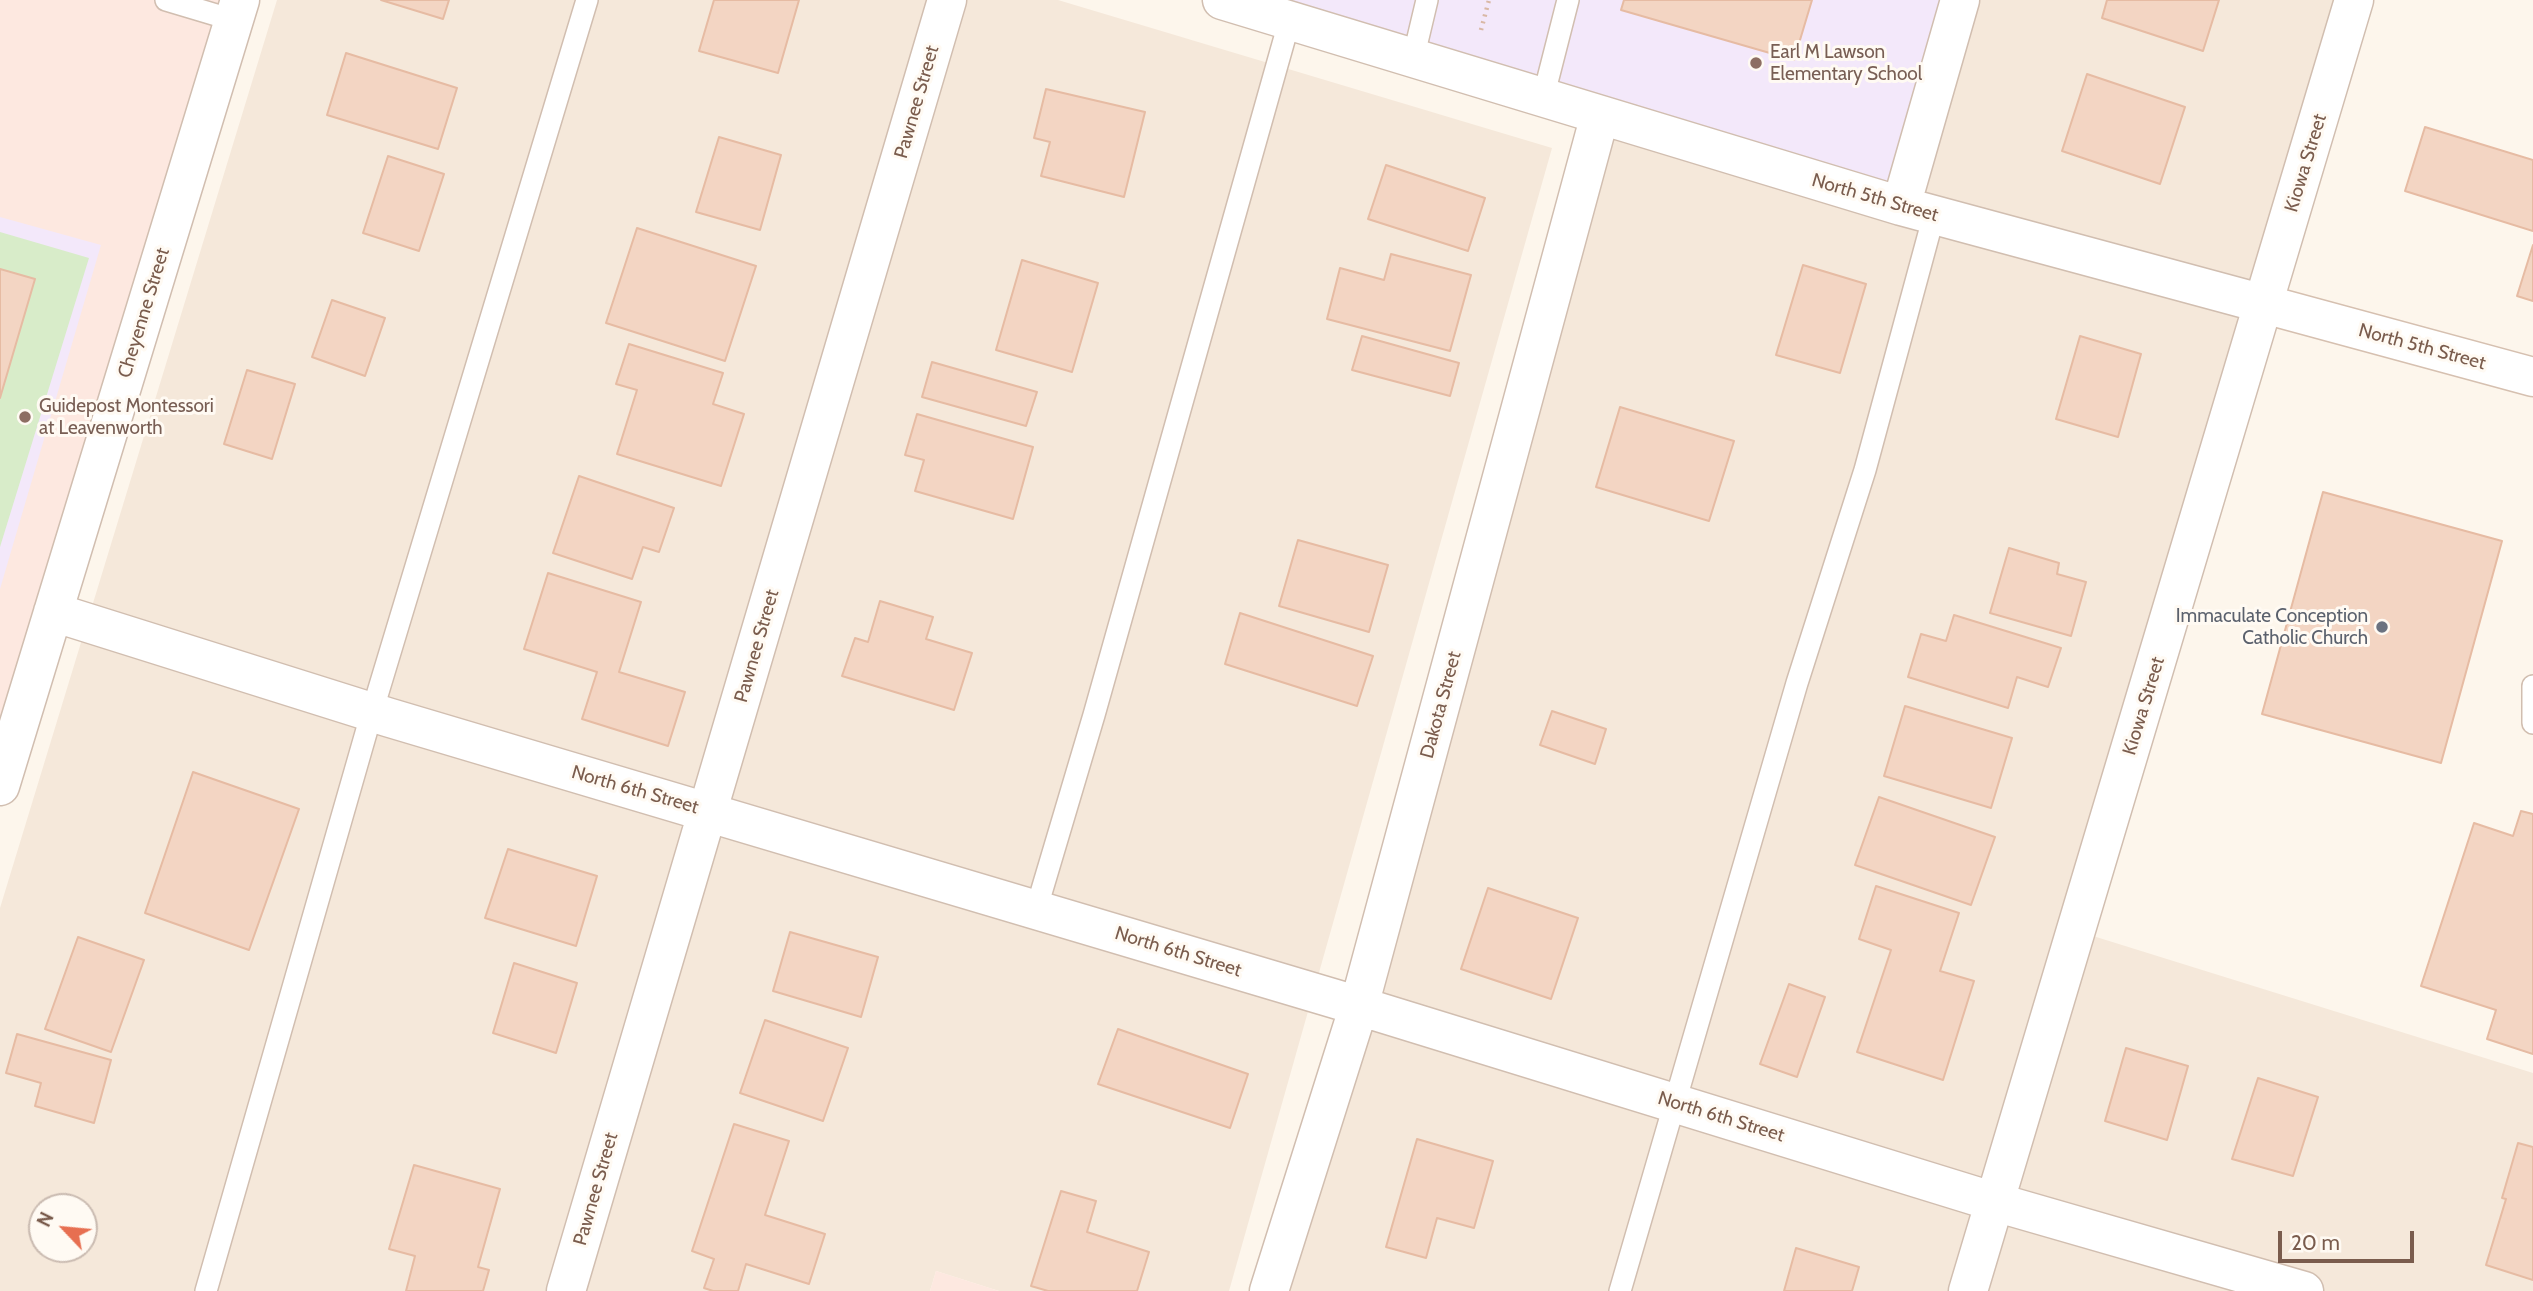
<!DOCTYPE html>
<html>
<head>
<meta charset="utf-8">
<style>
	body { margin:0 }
	#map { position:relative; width:2533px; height:1291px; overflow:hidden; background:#fdf6ec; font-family:Cabin,sans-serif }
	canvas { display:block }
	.north { position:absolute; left:28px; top:1193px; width:70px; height:70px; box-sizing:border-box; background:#fffaf3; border:2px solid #cabbb1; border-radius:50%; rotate:296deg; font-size:19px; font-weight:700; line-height:28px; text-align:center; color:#7a5c4d }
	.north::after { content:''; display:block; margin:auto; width:24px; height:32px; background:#e76f51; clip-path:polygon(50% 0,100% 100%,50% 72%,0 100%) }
	.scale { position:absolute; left:2278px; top:1231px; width:136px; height:32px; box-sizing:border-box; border:4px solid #7a5c4d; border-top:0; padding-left:9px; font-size:21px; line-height:24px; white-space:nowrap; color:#7a5c4d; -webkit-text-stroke:5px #fffaf3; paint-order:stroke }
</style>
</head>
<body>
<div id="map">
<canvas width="2533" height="1291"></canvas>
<div class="north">N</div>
<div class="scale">20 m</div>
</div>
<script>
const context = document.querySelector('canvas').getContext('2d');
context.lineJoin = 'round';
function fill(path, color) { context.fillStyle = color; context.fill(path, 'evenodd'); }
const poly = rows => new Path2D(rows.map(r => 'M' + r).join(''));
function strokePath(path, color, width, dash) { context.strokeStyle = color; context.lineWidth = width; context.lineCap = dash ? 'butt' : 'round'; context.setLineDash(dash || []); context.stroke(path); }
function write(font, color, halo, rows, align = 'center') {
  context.font = font + ' Cabin,sans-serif'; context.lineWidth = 6; context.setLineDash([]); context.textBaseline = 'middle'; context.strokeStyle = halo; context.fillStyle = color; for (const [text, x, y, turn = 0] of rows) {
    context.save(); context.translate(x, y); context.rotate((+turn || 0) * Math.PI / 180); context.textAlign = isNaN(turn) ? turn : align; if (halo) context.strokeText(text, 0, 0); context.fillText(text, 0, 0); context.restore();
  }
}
const residential = poly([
	[277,0,1058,0,1552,148,1229,1291,999,1291,936,1271,930,1291,0,1291,0,908],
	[42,1207,84,1207,84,1249,42,1249],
	[1960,0,2354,0,2077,931,2533,1073,2533,1291,1269,1291,1600,115]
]);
const commercial = poly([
	[0,0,240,0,0,786],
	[936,1271,999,1291,930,1291]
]);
const education = poly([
	[1222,0,1960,0,1901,206],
	[0,217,101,245,0,589]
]);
const green = poly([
	[0,232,89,258,0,547,0,398,35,280,0,269]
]);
const building = poly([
	[381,0,449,0,443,19,381,0],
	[714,0,799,0,778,73,699,51,714,0],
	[1624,0,1812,0,1794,60,1621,10,1624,0],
	[2107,0,2219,0,2203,51,2102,18,2107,0],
	[346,53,457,88,438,149,327,115,346,53],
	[2087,74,2185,107,2160,184,2062,151,2087,74],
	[1046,89,1145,112,1124,197,1041,176,1050,142,1034,138,1046,89],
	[2425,127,2533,160,2533,231,2405,191,2425,127],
	[719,137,781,155,760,230,696,212,719,137],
	[388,156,444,174,419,251,363,233,388,156],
	[1386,165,1485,198,1468,251,1368,219,1386,165],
	[637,228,756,266,725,361,606,323,637,228],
	[2533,245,2533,301,2517,296,2533,245],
	[1391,254,1471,275,1450,351,1327,319,1340,268,1384,280,1391,254],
	[1022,260,1098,283,1072,372,996,350,1022,260],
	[1803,265,1866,284,1840,373,1776,355,1803,265],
	[0,269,35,279,0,398,0,269],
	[332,300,385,318,365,376,312,357,332,300],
	[1362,336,1459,363,1450,396,1352,370,1362,336],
	[2080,336,2141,354,2118,437,2056,419,2080,336],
	[629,344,723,373,713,404,744,414,721,486,617,454,637,390,616,384,629,344],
	[932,362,1037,392,1026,426,922,397,932,362],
	[247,370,295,384,272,459,224,444,247,370],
	[1620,407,1734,441,1709,521,1596,487,1620,407],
	[917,414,1033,447,1013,519,915,491,924,460,905,455,917,414],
	[579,476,674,508,659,552,643,547,632,579,553,553,579,476],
	[2323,492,2502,541,2441,763,2262,714,2323,492],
	[1298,540,1388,565,1369,632,1279,606,1298,540],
	[2009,548,2059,563,2057,574,2086,582,2071,636,1990,613,2009,548],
	[548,573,641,602,619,672,685,692,668,746,582,719,597,672,524,649,548,573],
	[880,601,933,617,926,639,972,653,954,710,842,676,855,638,868,642,880,601],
	[1240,613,1373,656,1357,706,1225,664,1240,613],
	[1954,615,2061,648,2048,687,2017,677,2008,708,1908,677,1921,634,1946,641,1954,615],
	[1905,706,2012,738,1991,808,1884,776,1905,706],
	[1552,711,1606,729,1595,764,1540,745,1552,711],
	[193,772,299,809,249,950,145,913,193,772],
	[1879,797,1995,837,1971,905,1855,865,1879,797],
	[2521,811,2533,814,2533,1054,2487,1039,2496,1010,2421,986,2474,823,2513,836,2521,811],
	[508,849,597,876,576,946,485,918,508,849],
	[1876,886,1959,913,1940,971,1974,981,1943,1080,1857,1052,1891,950,1859,939,1876,886],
	[1488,888,1578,918,1551,999,1461,969,1488,888],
	[790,932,878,957,861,1017,773,991,790,932],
	[78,937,144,960,111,1052,45,1029,78,937],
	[514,963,577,983,556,1053,493,1033,514,963],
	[1789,984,1825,997,1797,1077,1760,1064,1789,984],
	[765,1020,848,1048,823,1121,740,1093,765,1020],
	[1118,1029,1248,1074,1230,1128,1098,1084,1118,1029],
	[17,1034,111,1060,94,1123,35,1106,41,1083,6,1073,17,1034],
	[2126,1048,2188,1066,2167,1140,2105,1121,2126,1048],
	[2258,1078,2318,1097,2293,1176,2232,1159,2258,1078],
	[734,1124,789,1141,765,1215,825,1234,809,1284,746,1264,738,1291,713,1291,704,1288,714,1259,692,1251,734,1124],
	[1417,1139,1493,1161,1474,1228,1437,1218,1426,1258,1386,1247,1417,1139],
	[2518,1143,2533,1147,2533,1280,2486,1265,2506,1199,2502,1198,2518,1143],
	[414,1165,500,1189,478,1267,489,1270,483,1291,406,1291,415,1256,389,1249,414,1165],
	[1061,1191,1096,1201,1087,1232,1149,1252,1137,1291,1048,1291,1031,1286,1061,1191],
	[1796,1248,1859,1267,1852,1291,1784,1291,1796,1248]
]);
const path = poly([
	[1481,30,1489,0]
]);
const lane = poly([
	[166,0,233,20],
	[1413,59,1427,0],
	[1543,98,1568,0],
	[2533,686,2533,723],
	[1036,910,1094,715,1290,19],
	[206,1291,372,712,587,0],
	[1620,1291,1797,683,1865,470,1934,215]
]);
const street = poly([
	[1222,0,1901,206,2264,304],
	[1901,206,1960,0],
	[53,612,387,717,1359,1006,1995,1202,2304,1291],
	[0,786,240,0],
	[566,1291,947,0],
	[1269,1291,1359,1006,1600,115],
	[1968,1291,2354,0]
]);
const secondary = poly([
	[2264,304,2533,377]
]);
const markers = [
	[1756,63,7,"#8d6e63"],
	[25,417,7,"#8d6e63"],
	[2382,627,7,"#6b7280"]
];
const educationNames = [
	["Earl M Lawson",1770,52],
	["Elementary School",1770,74],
	["Guidepost Montessori",39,406],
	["at Leavenworth",39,428]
];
const streetNames = [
	["Pawnee Street",917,102,-74],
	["Kiowa Street",2306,163,-73],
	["North 5th Street",1875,198,16],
	["Cheyenne Street",144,313,-73],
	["North 5th Street",2422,347,15],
	["Pawnee Street",757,646,-74],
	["Dakota Street",1441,705,-75],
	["Kiowa Street",2144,706,-73],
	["North 6th Street",635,790,16],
	["North 6th Street",1178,952,17],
	["North 6th Street",1721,1117,17],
	["Pawnee Street",596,1189,-74]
];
const worshipNames = [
	["Immaculate Conception",2368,616],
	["Catholic Church",2368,638]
];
fill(residential, '#f5e8da');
fill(commercial, '#fde8e0');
fill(education, '#f3e8fa');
fill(green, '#d8ecc9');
fill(building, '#f3d5c3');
strokePath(building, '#e6bba3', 2);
strokePath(lane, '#d1beb0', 24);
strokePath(street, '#d1beb0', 41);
strokePath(secondary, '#d6c0b0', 41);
strokePath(path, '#d9b8a5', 4.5, [2, 5]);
strokePath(lane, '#fff', 21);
strokePath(street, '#fff', 38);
strokePath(secondary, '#fff', 38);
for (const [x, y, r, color] of markers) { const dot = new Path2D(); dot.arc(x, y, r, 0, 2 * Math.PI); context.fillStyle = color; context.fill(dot); strokePath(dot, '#fffaf3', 2.5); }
write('19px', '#785e54', '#fffaf3', educationNames, 'left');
write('19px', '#7a5c4d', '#fffaf3', streetNames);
write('19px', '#5b616d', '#fffaf3', worshipNames, 'right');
</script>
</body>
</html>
